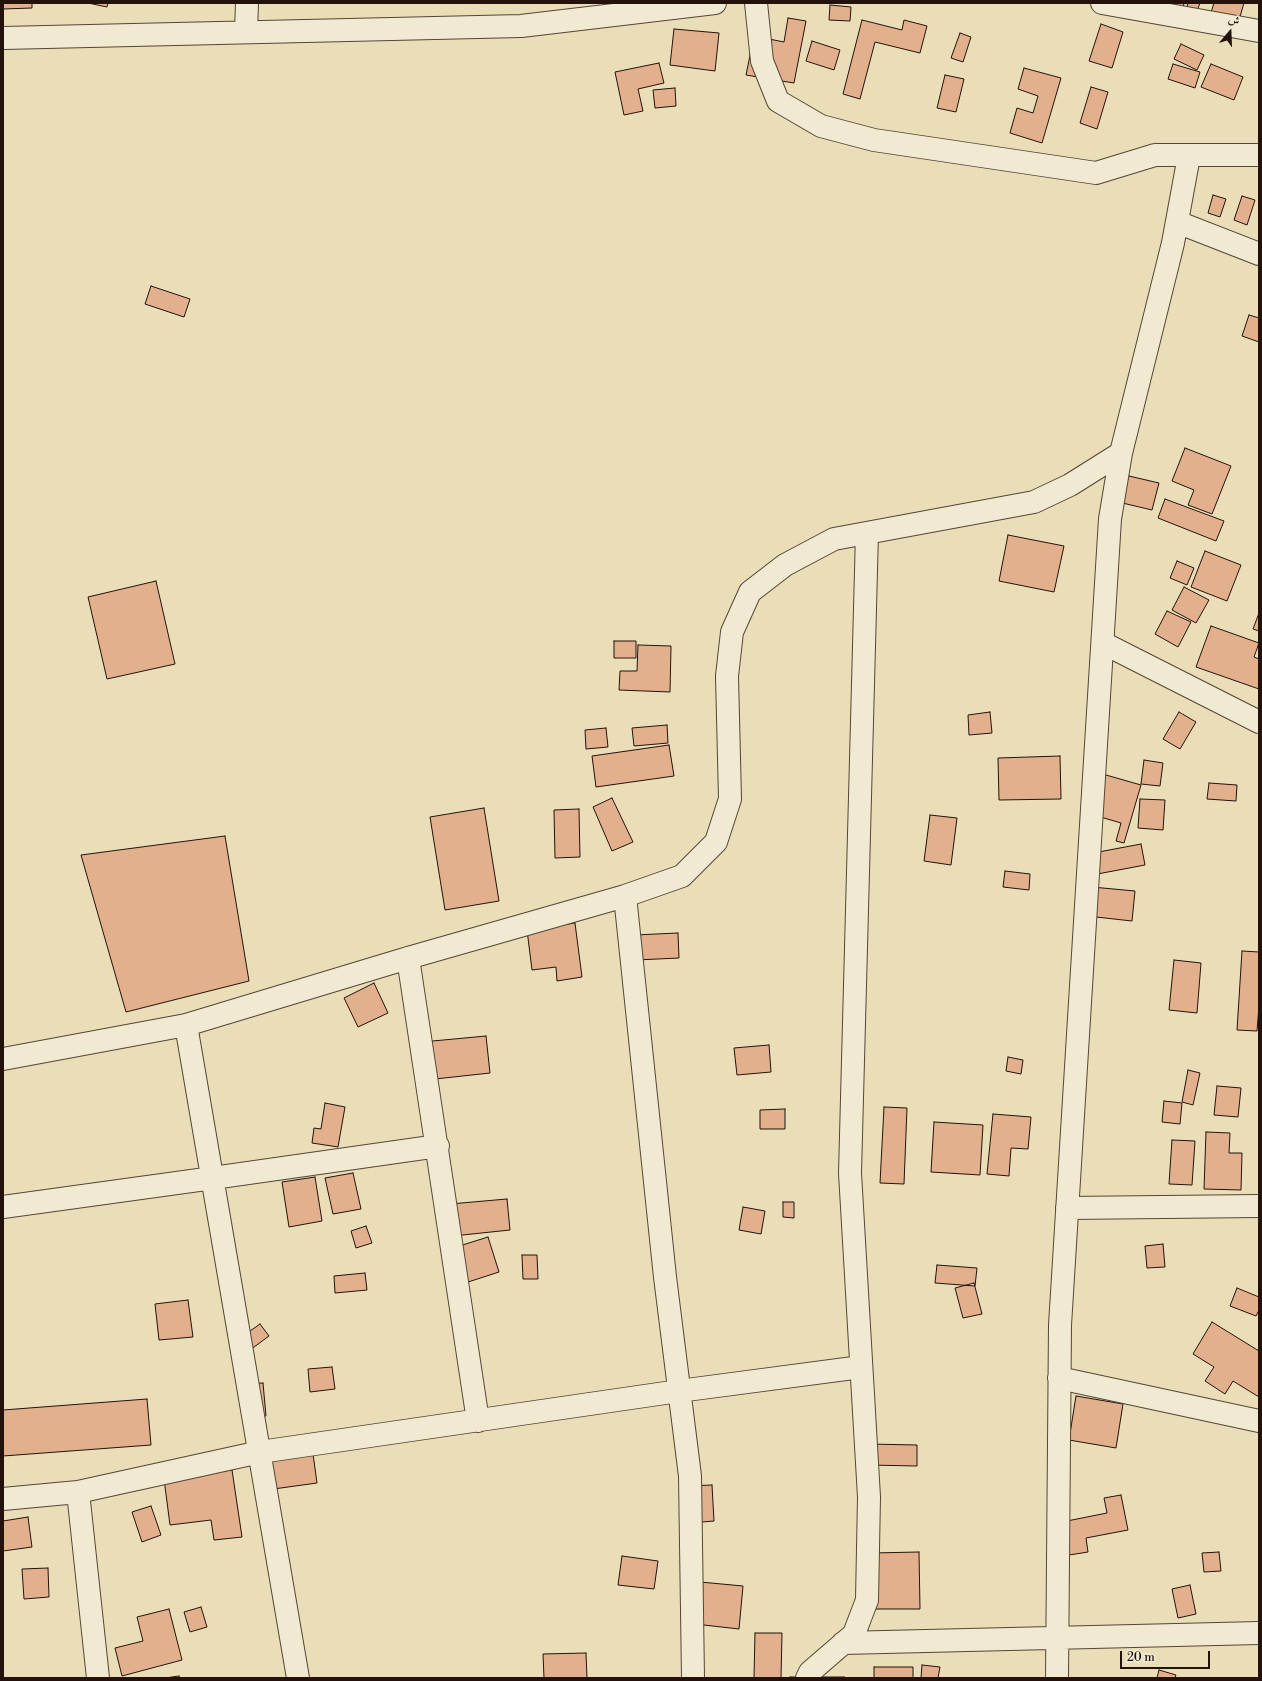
<!DOCTYPE html>
<html>
<head>
<meta charset="utf-8">
<style>
	body { margin:0 }
	#map { position:relative; width:1262px; height:1681px; overflow:hidden; background:#eadeb9; font-family:"Libre Bodoni",Amiri,serif }
	canvas { display:block }
	.frame { position:absolute; inset:0; border:4px solid #23120b; pointer-events:none }
	.north { position:absolute; left:1210px; top:12px; width:40px; height:40px; -webkit-text-stroke:3px #f1ead2; paint-order:stroke; rotate:19deg; font-size:11px; font-weight:700; line-height:16px; text-align:center; color:#23120b }
	.north::after { content:''; display:block; margin:auto; width:14px; height:18px; background:#23120b; clip-path:polygon(50% 0,100% 100%,50% 72%,0 100%) }
	.scale { position:absolute; left:1120px; top:1651px; width:90px; height:18px; box-sizing:border-box; border:2px solid #23120b; border-top:0; padding-left:5px; font-size:12px; line-height:14px; white-space:nowrap; color:#23120b; -webkit-text-stroke:3px #f1ead2; paint-order:stroke }
</style>
</head>
<body>
<div id="map">
<canvas width="1262" height="1681"></canvas>
<div class="frame"></div>
<div class="north">ش</div>
<div class="scale">20 m</div>
</div>
<script>
const context = document.querySelector('canvas').getContext('2d');
context.lineJoin = 'round';
function fill(path, color) { context.fillStyle = color; context.fill(path, 'evenodd'); }
const poly = rows => new Path2D(rows.map(r => 'M' + r).join(''));
function strokePath(path, color, width, dash) { context.strokeStyle = color; context.lineWidth = width; context.lineCap = dash ? 'butt' : 'round'; context.setLineDash(dash || []); context.stroke(path); }
const building = poly([
	[3,3,32,3,32,8,3,9,3,3],
	[88,3,108,3,107,7,88,3],
	[1169,3,1184,3,1182,14,1167,11,1169,3],
	[1188,3,1200,3,1197,11,1187,7,1188,3],
	[1214,3,1244,3,1237,27,1209,19,1214,3],
	[830,5,851,7,850,21,829,20,830,5],
	[788,18,806,21,794,83,746,75,754,36,784,42,788,18],
	[862,20,902,30,904,20,927,26,920,53,875,42,860,99,843,94,862,20],
	[1101,24,1123,32,1112,68,1089,61,1101,24],
	[674,29,719,33,715,71,670,65,674,29],
	[960,33,971,37,963,62,951,58,960,33],
	[812,41,840,50,834,70,806,61,812,41],
	[1181,44,1204,55,1197,70,1174,59,1181,44],
	[659,63,664,83,638,89,643,111,624,115,615,72,659,63],
	[1173,64,1200,72,1195,88,1168,79,1173,64],
	[1211,64,1243,77,1234,100,1201,87,1211,64],
	[1024,68,1061,78,1042,143,1010,133,1017,108,1033,113,1038,96,1018,89,1024,68],
	[945,75,964,79,956,112,937,108,945,75],
	[1091,87,1108,92,1097,129,1080,123,1091,87],
	[675,88,676,106,655,108,653,90,675,88],
	[1213,195,1226,199,1220,217,1208,213,1213,195],
	[1242,196,1255,200,1247,225,1234,220,1242,196],
	[151,286,190,299,184,317,145,304,151,286],
	[1249,315,1259,318,1259,342,1242,336,1249,315],
	[1185,448,1231,466,1212,514,1188,505,1194,490,1172,481,1185,448],
	[1129,476,1159,483,1152,510,1114,501,1126,485,1129,476],
	[1165,499,1224,521,1216,541,1158,518,1165,499],
	[1008,535,1064,546,1054,592,999,581,1008,535],
	[1205,551,1241,565,1227,601,1191,587,1205,551],
	[1177,561,1194,568,1187,585,1170,578,1177,561],
	[156,581,175,664,107,679,88,597,156,581],
	[1184,587,1209,600,1196,623,1172,610,1184,587],
	[1167,611,1191,622,1178,647,1155,634,1167,611],
	[1259,613,1259,631,1253,629,1259,613],
	[1211,626,1259,643,1254,657,1259,659,1259,689,1196,667,1211,626],
	[614,641,636,641,636,658,614,658,614,641],
	[638,645,671,646,670,692,619,690,620,671,637,671,638,645],
	[990,712,992,733,969,735,968,715,990,712],
	[1179,712,1196,722,1180,749,1163,739,1179,712],
	[667,725,668,743,634,746,632,728,667,725],
	[606,728,608,747,586,749,585,730,606,728],
	[669,745,674,776,596,787,592,756,669,745],
	[1060,756,1061,799,999,800,998,758,1060,756],
	[1144,760,1163,763,1160,786,1141,784,1144,760],
	[1099,773,1141,785,1124,843,1116,841,1121,823,1087,813,1099,773],
	[1209,783,1237,785,1236,801,1207,799,1209,783],
	[612,798,633,842,612,851,593,807,612,798],
	[1140,799,1165,800,1163,830,1138,828,1140,799],
	[484,808,499,901,445,910,430,817,484,808],
	[579,809,580,857,555,858,554,810,579,809],
	[930,815,957,818,951,865,924,861,930,815],
	[225,836,249,981,126,1012,81,855,225,836],
	[1141,844,1145,865,1092,875,1088,854,1141,844],
	[1005,871,1030,874,1029,890,1003,887,1005,871],
	[1081,886,1135,891,1132,921,1078,915,1081,886],
	[575,923,582,977,557,981,556,967,532,970,527,930,575,923],
	[678,933,679,958,636,960,635,935,678,933],
	[1242,951,1259,952,1259,1006,1257,1031,1237,1030,1242,951],
	[1174,960,1201,963,1197,1013,1169,1010,1174,960],
	[374,983,388,1013,358,1027,344,998,374,983],
	[486,1036,490,1073,426,1080,422,1042,486,1036],
	[769,1045,771,1072,737,1075,734,1048,769,1045],
	[1008,1057,1023,1060,1021,1074,1006,1071,1008,1057],
	[1188,1070,1200,1073,1193,1105,1182,1102,1188,1070],
	[1217,1086,1241,1088,1238,1117,1214,1115,1217,1086],
	[1164,1101,1182,1103,1180,1124,1162,1122,1164,1101],
	[325,1103,345,1107,338,1147,312,1143,314,1128,321,1129,325,1103],
	[884,1107,907,1108,904,1184,880,1183,884,1107],
	[785,1109,785,1129,760,1129,760,1110,785,1109],
	[993,1114,1031,1117,1028,1149,1011,1148,1009,1176,987,1174,993,1114],
	[934,1122,983,1125,980,1175,931,1172,934,1122],
	[1206,1132,1230,1133,1229,1153,1242,1153,1241,1190,1204,1189,1206,1132],
	[1172,1140,1195,1141,1192,1185,1169,1184,1172,1140],
	[353,1173,361,1209,333,1214,325,1178,353,1173],
	[315,1177,322,1221,289,1227,282,1182,315,1177],
	[507,1199,510,1230,453,1236,450,1204,507,1199],
	[783,1202,794,1202,794,1218,783,1217,783,1202],
	[743,1207,765,1211,761,1234,739,1230,743,1207],
	[366,1226,372,1243,356,1248,351,1231,366,1226],
	[488,1237,499,1272,465,1283,453,1248,488,1237],
	[1163,1244,1165,1267,1147,1268,1145,1246,1163,1244],
	[522,1255,537,1255,538,1279,523,1279,522,1255],
	[937,1265,977,1268,975,1286,935,1283,937,1265],
	[365,1273,367,1290,335,1293,334,1276,365,1273],
	[974,1283,982,1314,963,1318,955,1288,974,1283],
	[1237,1288,1259,1297,1259,1310,1256,1316,1230,1306,1237,1288],
	[188,1300,193,1337,159,1340,155,1304,188,1300],
	[1212,1322,1259,1351,1259,1397,1233,1381,1225,1394,1205,1381,1214,1367,1193,1354,1212,1322],
	[260,1324,269,1336,250,1350,240,1338,260,1324],
	[332,1367,335,1389,310,1392,308,1369,332,1367],
	[263,1383,266,1416,251,1418,248,1384,263,1383],
	[1076,1396,1123,1404,1116,1448,1069,1440,1076,1396],
	[147,1399,151,1445,3,1456,3,1410,147,1399],
	[311,1439,317,1483,259,1491,252,1447,311,1439],
	[868,1444,917,1445,917,1466,868,1465,868,1444],
	[232,1470,242,1537,214,1540,211,1520,170,1525,164,1479,232,1470],
	[712,1485,714,1521,690,1523,688,1486,712,1485],
	[1121,1495,1128,1530,1086,1538,1088,1552,1063,1556,1057,1523,1107,1513,1104,1498,1121,1495],
	[151,1506,161,1535,142,1542,132,1512,151,1506],
	[28,1517,32,1547,3,1551,3,1521,28,1517],
	[919,1552,920,1609,872,1609,872,1553,919,1552],
	[1219,1552,1221,1571,1204,1572,1202,1553,1219,1552],
	[622,1556,658,1561,654,1589,618,1585,622,1556],
	[48,1568,49,1597,24,1599,22,1569,48,1568],
	[700,1582,743,1586,739,1629,695,1624,700,1582],
	[1190,1585,1196,1614,1178,1618,1172,1589,1190,1585],
	[201,1607,207,1627,190,1632,184,1612,201,1607],
	[169,1609,182,1660,122,1676,115,1648,143,1641,137,1617,169,1609],
	[755,1633,782,1633,781,1678,754,1678,755,1633],
	[586,1653,587,1678,544,1678,543,1654,586,1653],
	[922,1665,940,1667,938,1678,921,1678,922,1665],
	[874,1667,913,1667,913,1678,874,1678,874,1667],
	[1159,1670,1176,1675,1175,1678,1157,1678,1159,1670],
	[179,1676,180,1678,165,1678,179,1676],
	[790,1677,845,1677,845,1678,790,1678,790,1677]
]);
const minor = poly([
	[756,3,762,61,778,101,821,126,874,140,1096,173,1155,155,1259,155],
	[1102,3,1259,31],
	[246,32,247,3],
	[3,38,521,26,715,3],
	[1177,222,1259,254],
	[1103,643,1259,722],
	[625,896,665,1277,690,1476,693,1678],
	[408,958,478,1421],
	[186,1025,298,1678],
	[3,1059,186,1025,408,958,625,896,682,876,716,842,730,799,727,676,732,632,750,592,785,565,834,539,1034,502,1070,485,1121,453],
	[3,1207,213,1178,438,1146],
	[1067,1208,1259,1206],
	[1059,1378,1259,1421],
	[78,1492,98,1678],
	[3,1499,78,1492,260,1452,679,1391,861,1367],
	[843,1643,1259,1633],
	[807,1678,810,1672,854,1634,867,1600,869,1497,850,1173,867,533],
	[1057,1678,1060,1325,1110,519,1121,453,1173,243,1189,156]
]);
fill(building, '#e3b08d');
strokePath(building, '#23120b', 1);
strokePath(minor, '#554536', 24);
strokePath(minor, '#f1ead2', 22);
</script>
</body>
</html>
